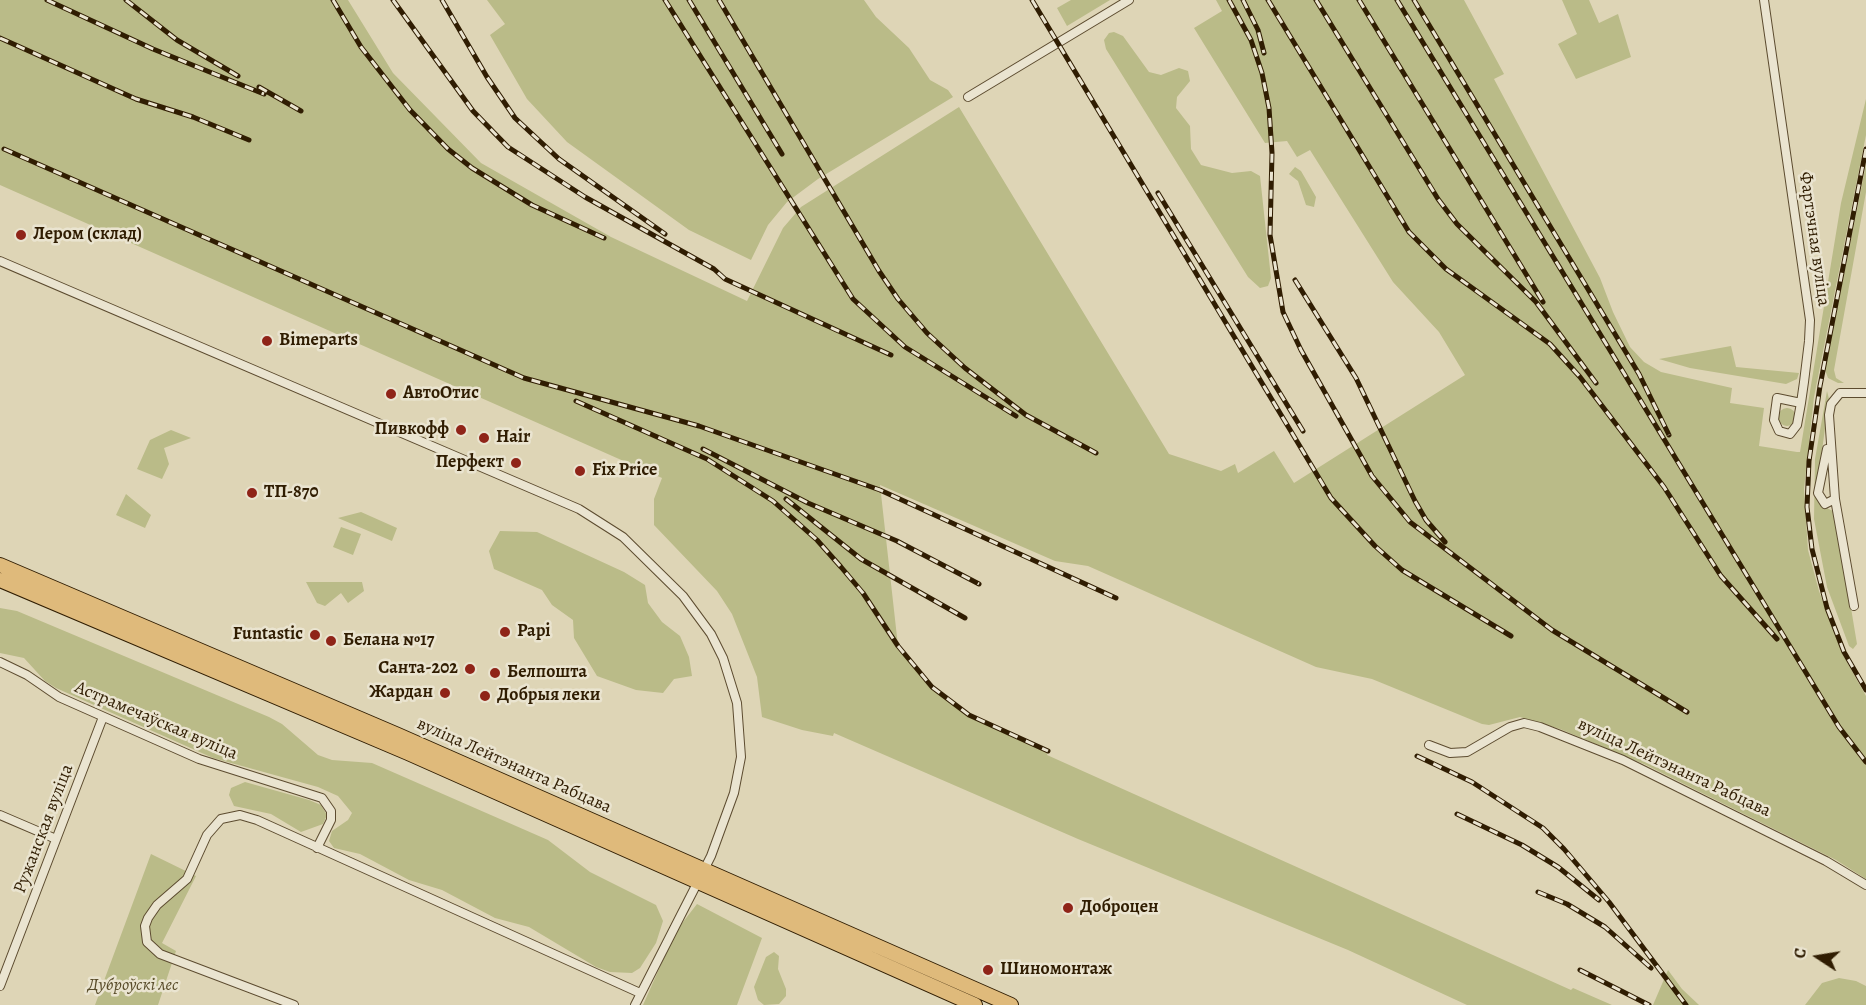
<!DOCTYPE html>
<html>
<head>
<meta charset="utf-8">
<style>
	body { margin:0 }
	#map { position:relative; width:1866px; height:1005px; overflow:hidden; background:#ded5b6; font-family:Alegreya,serif }
	canvas { display:block }
	.north { position:absolute; left:1788px; top:927px; width:60px; height:60px; -webkit-text-stroke:4px #eae4d0; paint-order:stroke; rotate:282deg; font-size:16px; font-weight:700; line-height:24px; text-align:center; color:#301d02 }
	.north::after { content:''; display:block; margin:auto; width:21px; height:27px; background:#301d02; clip-path:polygon(50% 0,100% 100%,50% 72%,0 100%) }
</style>
</head>
<body>
<div id="map">
<canvas width="1866" height="1005"></canvas>
<div class="north">С</div>
</div>
<script>
const context = document.querySelector('canvas').getContext('2d');
context.lineJoin = 'round';
function fill(path, color) { context.fillStyle = color; context.fill(path, 'evenodd'); }
const poly = rows => new Path2D(rows.map(r => 'M' + r).join(''));
function strokePath(path, color, width, dash) { context.strokeStyle = color; context.lineWidth = width; context.lineCap = dash ? 'butt' : 'round'; context.setLineDash(dash || []); context.stroke(path); }
function write(font, color, halo, rows, align = 'center') {
  context.font = font + ' Alegreya,serif'; context.lineWidth = 5; context.setLineDash([]); context.textBaseline = 'middle'; context.strokeStyle = halo; context.fillStyle = color; for (const [text, x, y, turn = 0] of rows) {
    context.save(); context.translate(x, y); context.rotate((+turn || 0) * Math.PI / 180); context.textAlign = isNaN(turn) ? turn : align; if (halo) context.strokeText(text, 0, 0); context.fillText(text, 0, 0); context.restore();
  }
}
const green = poly([
	[0,0,348,0,393,73,481,163,611,237,747,301,783,228,801,207,959,107,1169,454,1221,471,1235,464,1238,473,1274,451,1294,483,1465,375,1439,332,1393,282,1310,150,1297,157,1287,141,1265,143,1194,28,1222,11,1216,0,1464,0,1504,74,1494,79,1600,278,1613,312,1630,347,1644,362,1661,372,1732,388,1730,403,1764,408,1759,446,1797,452,1800,452,1841,203,1866,99,1866,135,1814,397,1804,489,1808,550,1819,591,1843,655,1866,696,1866,879,1836,860,1646,765,1560,729,1520,717,1489,725,1482,724,1372,679,1316,667,1088,566,1055,561,880,485,898,646,932,687,969,715,1048,751,1047,755,1571,990,1573,988,1612,1005,1467,1005,1348,950,1078,839,834,733,833,736,802,730,762,717,757,677,732,614,717,591,654,525,654,499,662,478,0,185],
	[487,0,864,0,876,17,909,48,930,80,948,90,953,97,818,179,787,202,768,225,751,260,689,230,567,142,527,99,490,35,505,24],
	[1071,0,1110,0,1067,26,1057,8],
	[1562,0,1589,0,1599,23,1618,14,1631,57,1576,79,1558,44,1577,34],
	[1114,32,1123,36,1149,72,1161,75,1179,68,1188,71,1190,81,1177,97,1176,108,1190,126,1191,149,1201,165,1232,173,1251,171,1260,176,1271,278,1268,286,1260,288,1248,277,1106,49,1104,40,1109,33],
	[1866,164,1866,192,1834,370,1836,378,1844,383,1838,383,1828,378,1825,370],
	[1295,167,1301,171,1316,197,1314,207,1306,205,1298,181,1289,174],
	[1731,346,1736,367,1799,373,1797,379,1786,384,1690,368,1659,359],
	[1827,391,1829,399,1816,495,1821,505,1835,512,1857,644,1853,649,1849,646,1827,587,1814,519,1815,459],
	'1778 417a9 9 0 1 1 18 0a9 9 0 1 1-18 0Z',
	[171,430,191,438,164,448,169,464,162,479,137,469,150,440],
	[126,494,151,515,145,528,116,515],
	[361,512,397,528,392,541,338,518],
	[341,527,361,534,353,555,333,547],
	[500,531,537,532,624,572,645,585,648,603,662,622,680,636,689,657,692,676,674,679,663,693,636,690,597,676,574,638,573,620,552,605,542,590,494,569,489,551],
	[306,582,362,582,364,591,348,603,341,593,325,606,317,603],
	[0,608,17,611,269,717,282,724,318,755,332,760,372,763,548,840,590,872,656,905,663,921,656,943,640,968,632,973,610,972,596,967,529,927,495,918,442,890,409,880,360,854,334,848,329,841,332,831,348,820,352,813,338,796,318,787,213,758,56,688,45,681,24,658,0,653],
	[245,782,309,800,321,805,327,815,323,824,301,832,271,814,234,806,229,795,231,788],
	[151,854,196,876,162,943,176,951,158,1005,95,1005],
	[697,904,762,938,737,1005,643,1005,676,931],
	[774,952,779,956,778,969,786,989,786,996,779,1004,764,1005,758,1000,754,987,766,957],
	[1668,970,1682,989,1699,1005,1653,1005],
	[1839,978,1856,981,1866,986,1866,1005,1805,1005,1822,983]
]);
const minor = poly([
	[1764,0,1810,320,1809,341,1804,382,1801,403,1797,425,1790,434,1779,431,1774,420,1777,398,1801,403],
	[968,97,1129,0],
	[0,261,579,509,623,537,683,596,711,634,723,658,737,703,741,757,734,793,711,856,635,1005],
	[1827,449,1818,493,1825,504,1835,499],
	[1854,606,1835,499,1829,415,1831,404,1840,393,1866,393],
	[0,662,27,675,59,697,199,759,322,798,331,811,331,820,317,848],
	[1429,745,1450,753,1467,752,1510,727,1524,723,1540,727,1623,760,1826,861,1866,885],
	[0,815,56,839],
	[0,986,103,717],
	[294,1005,160,954,147,942,145,926,148,918,157,905,187,879,207,835,221,819,240,815,257,820,640,993]
]);
const trunk = poly([
	[0,565,398,735,1011,1005],
	[0,580,408,753,975,1005]
]);
const rail = poly([
	[47,0,153,49,264,94],
	[126,0,177,40,238,76],
	[333,0,361,47,410,110,448,149,472,168,532,205,604,238],
	[393,0,473,111,508,147,585,197,714,269,725,279,891,355],
	[442,0,487,77,515,118,559,159,665,234],
	[665,0,853,299,905,347,1016,416],
	[689,0,782,154],
	[719,0,879,271,898,299,927,333,965,368,1026,415,1096,453],
	[1032,0,1331,498,1375,546,1402,570,1511,636],
	[1229,0,1251,40,1262,73,1269,108,1272,153,1270,235,1283,312,1301,350,1372,476,1410,522,1552,630,1687,712],
	[1243,0,1258,30,1264,53],
	[1268,0,1409,232,1446,269,1550,344,1580,377,1664,487,1721,576,1777,639],
	[1316,0,1438,199,1457,224,1536,302,1596,383],
	[1359,0,1543,302],
	[1397,0,1808,676,1839,727,1866,762],
	[1414,0,1639,374,1669,435],
	[0,38,136,99,193,117,249,140],
	[259,87,301,111],
	[4,149,524,378,699,426,880,490,1116,598],
	[1866,149,1820,386,1809,461,1807,507,1812,549,1827,608,1844,652,1866,690],
	[1158,193,1303,431],
	[1295,280,1356,378,1415,501,1426,520,1445,542],
	[576,401,707,459,773,501,817,540,841,567,863,593,898,646,932,687,969,715,1048,751],
	[703,449,808,503,897,541,979,584],
	[786,499,861,559,965,618],
	[1417,756,1472,782,1543,828,1564,849,1609,902,1686,1005],
	[1457,814,1522,845,1558,867,1599,900],
	[1538,892,1567,904,1605,927,1651,968],
	[1580,970,1649,1005]
]);
const markers = [
	[21,235,6,"#8f2418"],
	[267,341,6,"#8f2418"],
	[391,394,6,"#8f2418"],
	[461,430,6,"#8f2418"],
	[484,438,6,"#8f2418"],
	[516,463,6,"#8f2418"],
	[580,471,6,"#8f2418"],
	[252,493,6,"#8f2418"],
	[505,632,6,"#8f2418"],
	[315,635,6,"#8f2418"],
	[331,641,6,"#8f2418"],
	[470,669,6,"#8f2418"],
	[495,673,6,"#8f2418"],
	[445,693,6,"#8f2418"],
	[485,696,6,"#8f2418"],
	[1068,908,6,"#8f2418"],
	[988,970,6,"#8f2418"]
];
const poiNames = [
	["Лером (склад)",33,235],
	["Bimeparts",279,341],
	["АвтоОтис",403,394],
	["Пивкофф",449,430,"right"],
	["Hair",496,438],
	["Перфект",504,463,"right"],
	["Fix Price",592,471],
	["ТП-870",264,493],
	["Papi",517,632],
	["Funtastic",303,635,"right"],
	["Белана №17",343,641],
	["Санта-202",458,669,"right"],
	["Белпошта",507,673],
	["Жардан",433,693,"right"],
	["Добрыя леки",497,696],
	["Доброцен",1080,908],
	["Шиномонтаж",1000,970]
];
const streetNames = [
	["Фартэчная вуліца",1814,239,82],
	["Астрамечаўская вуліца",156,721,23],
	["вуліца Лейтэнанта Рабцава",514,766,24],
	["вуліца Лейтэнанта Рабцава",1674,768,25],
	["Ружанская вуліца",44,829,-69]
];
const parkNames = [
	["Дуброўскі лес",133,986]
];
fill(green, '#babb88');
strokePath(minor, '#5c4b2f', 10);
strokePath(trunk, '#301d02', 16);
strokePath(minor, '#eae4d0', 8);
strokePath(trunk, '#dfba7b', 14);
strokePath(rail, '#301d02', 5);
strokePath(rail, '#eae4d0', 3, [9]);
for (const [x, y, r, color] of markers) { const dot = new Path2D(); dot.arc(x, y, r, 0, 2 * Math.PI); context.fillStyle = color; context.fill(dot); strokePath(dot, '#eae4d0', 2); }
write('bold 18px', '#301d02', '#eae4d0', poiNames, 'left');
write('18px', '#301d02', '#eae4d0', streetNames);
write('italic 18px', '#594c2a', '#eae4d0', parkNames);
</script>
</body>
</html>
